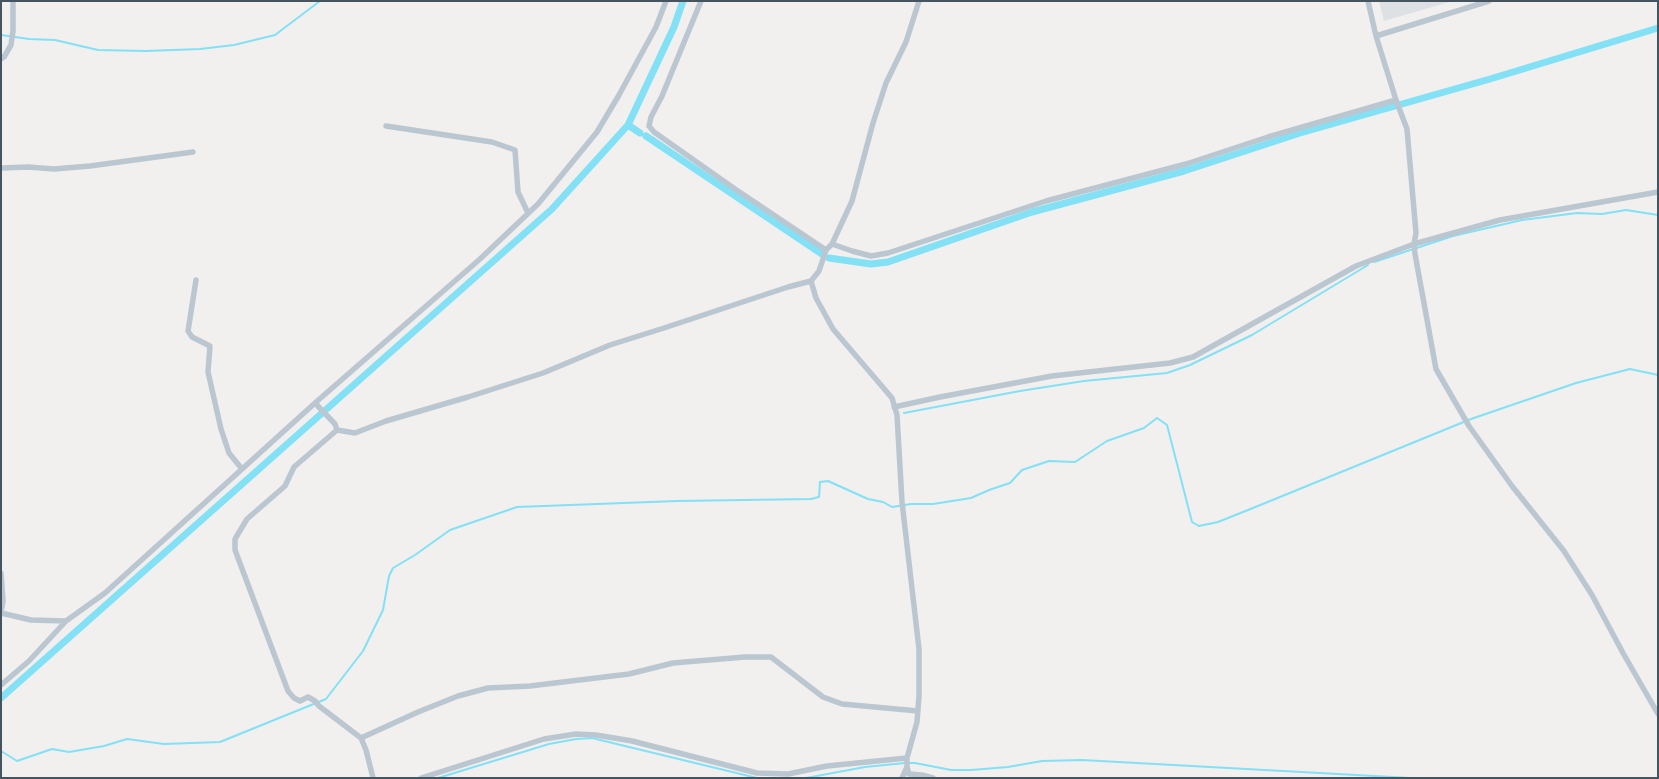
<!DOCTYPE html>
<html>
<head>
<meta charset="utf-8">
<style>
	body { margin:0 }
	#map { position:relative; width:1659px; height:779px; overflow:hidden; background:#f2efef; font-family:"Exo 2",sans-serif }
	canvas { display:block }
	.frame { position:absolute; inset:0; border:2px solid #45545f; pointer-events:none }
</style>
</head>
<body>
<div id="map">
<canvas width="1659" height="779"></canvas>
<div class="frame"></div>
</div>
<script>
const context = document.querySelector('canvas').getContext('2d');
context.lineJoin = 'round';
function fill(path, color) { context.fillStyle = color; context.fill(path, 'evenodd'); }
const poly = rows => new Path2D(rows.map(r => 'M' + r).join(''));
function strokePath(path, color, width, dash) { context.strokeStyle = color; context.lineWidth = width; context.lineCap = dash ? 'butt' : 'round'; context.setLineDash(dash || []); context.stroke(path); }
const airport = poly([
	[1379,1,1453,1,1384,21]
]);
const stream = poly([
	[1,35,29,39,55,40,98,50,146,51,200,49,234,45,275,35,320,1],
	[1374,262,1453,236,1522,220,1577,213,1602,214,1626,210,1658,215],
	[904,413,1020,391,1084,381,1167,373,1190,365,1252,335,1368,265],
	[1,751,17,761,52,749,69,752,104,746,127,739,164,744,220,742,326,699,363,651,383,610,389,576,393,568,415,555,450,530,517,507,677,501,811,499,819,497,820,482,828,481,868,499,883,502,892,507,911,504,933,504,971,498,989,490,1010,483,1022,470,1049,461,1075,462,1107,441,1144,428,1157,418,1167,425,1192,522,1199,526,1218,522,1253,508,1471,419,1576,383,1630,369,1658,375],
	[909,763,915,763,951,770,971,770,1008,767,1042,761,1082,760,1411,778],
	[438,778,549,744,576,739,592,738,757,778],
	[806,778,865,767,905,763],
	[1481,778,1583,778]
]);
const canal = poly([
	[628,125,640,133],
	[646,136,822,254],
	[829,258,871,264,888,262,1032,212,1184,171,1300,133,1490,79,1658,28],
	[1,698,552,209,628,125,674,27,683,1]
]);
const street = poly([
	[701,1,662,96,651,117,649,126,654,132,735,189,826,250],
	[1368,1,1376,36,1396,100,1407,129,1416,233,1414,244,1415,254,1436,369,1469,426,1512,486,1564,551,1592,595,1623,653,1658,714],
	[1376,36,1489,1],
	[1,59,4,57,11,45,13,31,13,1],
	[386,126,492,142,515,150,518,192,528,213],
	[1,168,28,167,54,169,90,166,193,152],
	[832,244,852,201,873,123,886,83,906,42,919,1],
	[196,280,188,331,192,337,210,346,208,372,221,429,229,453,242,469],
	[315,403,335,424,337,430,355,433,386,421,468,397,543,373,610,345,664,328,788,287,811,281],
	[894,407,940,397,1052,376,1170,363,1193,357,1356,266,1414,244,1500,220,1658,192],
	[337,430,294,467,285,486,247,519,235,539,235,550,288,691,294,698,300,701,308,697,315,701,319,706,361,738,366,750,373,778],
	[1,573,3,601,1,612],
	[1,613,31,620,66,621],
	[1,685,29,661,66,621,105,593,315,403,480,259,538,204,597,132,619,95,656,27,666,1],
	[361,738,418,712,458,696,488,688,530,686,629,674,673,663,745,657,771,657,823,697,842,704,918,711],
	[421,778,544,739,576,734,596,735,632,741,757,773,788,774,827,766,907,758],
	[902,778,907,767],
	[933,778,922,775,909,774,907,767,907,758,917,722,919,696,919,649,902,502,897,415,892,398,833,329,816,298,811,281,819,271,826,250,832,244,852,251,871,256,888,253,1046,201,1186,164,1268,137,1396,100]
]);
fill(airport, '#dee1e4');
strokePath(stream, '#82e1f5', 2);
strokePath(canal, '#82e1f5', 7);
strokePath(street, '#bbc7d0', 5.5);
</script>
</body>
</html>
